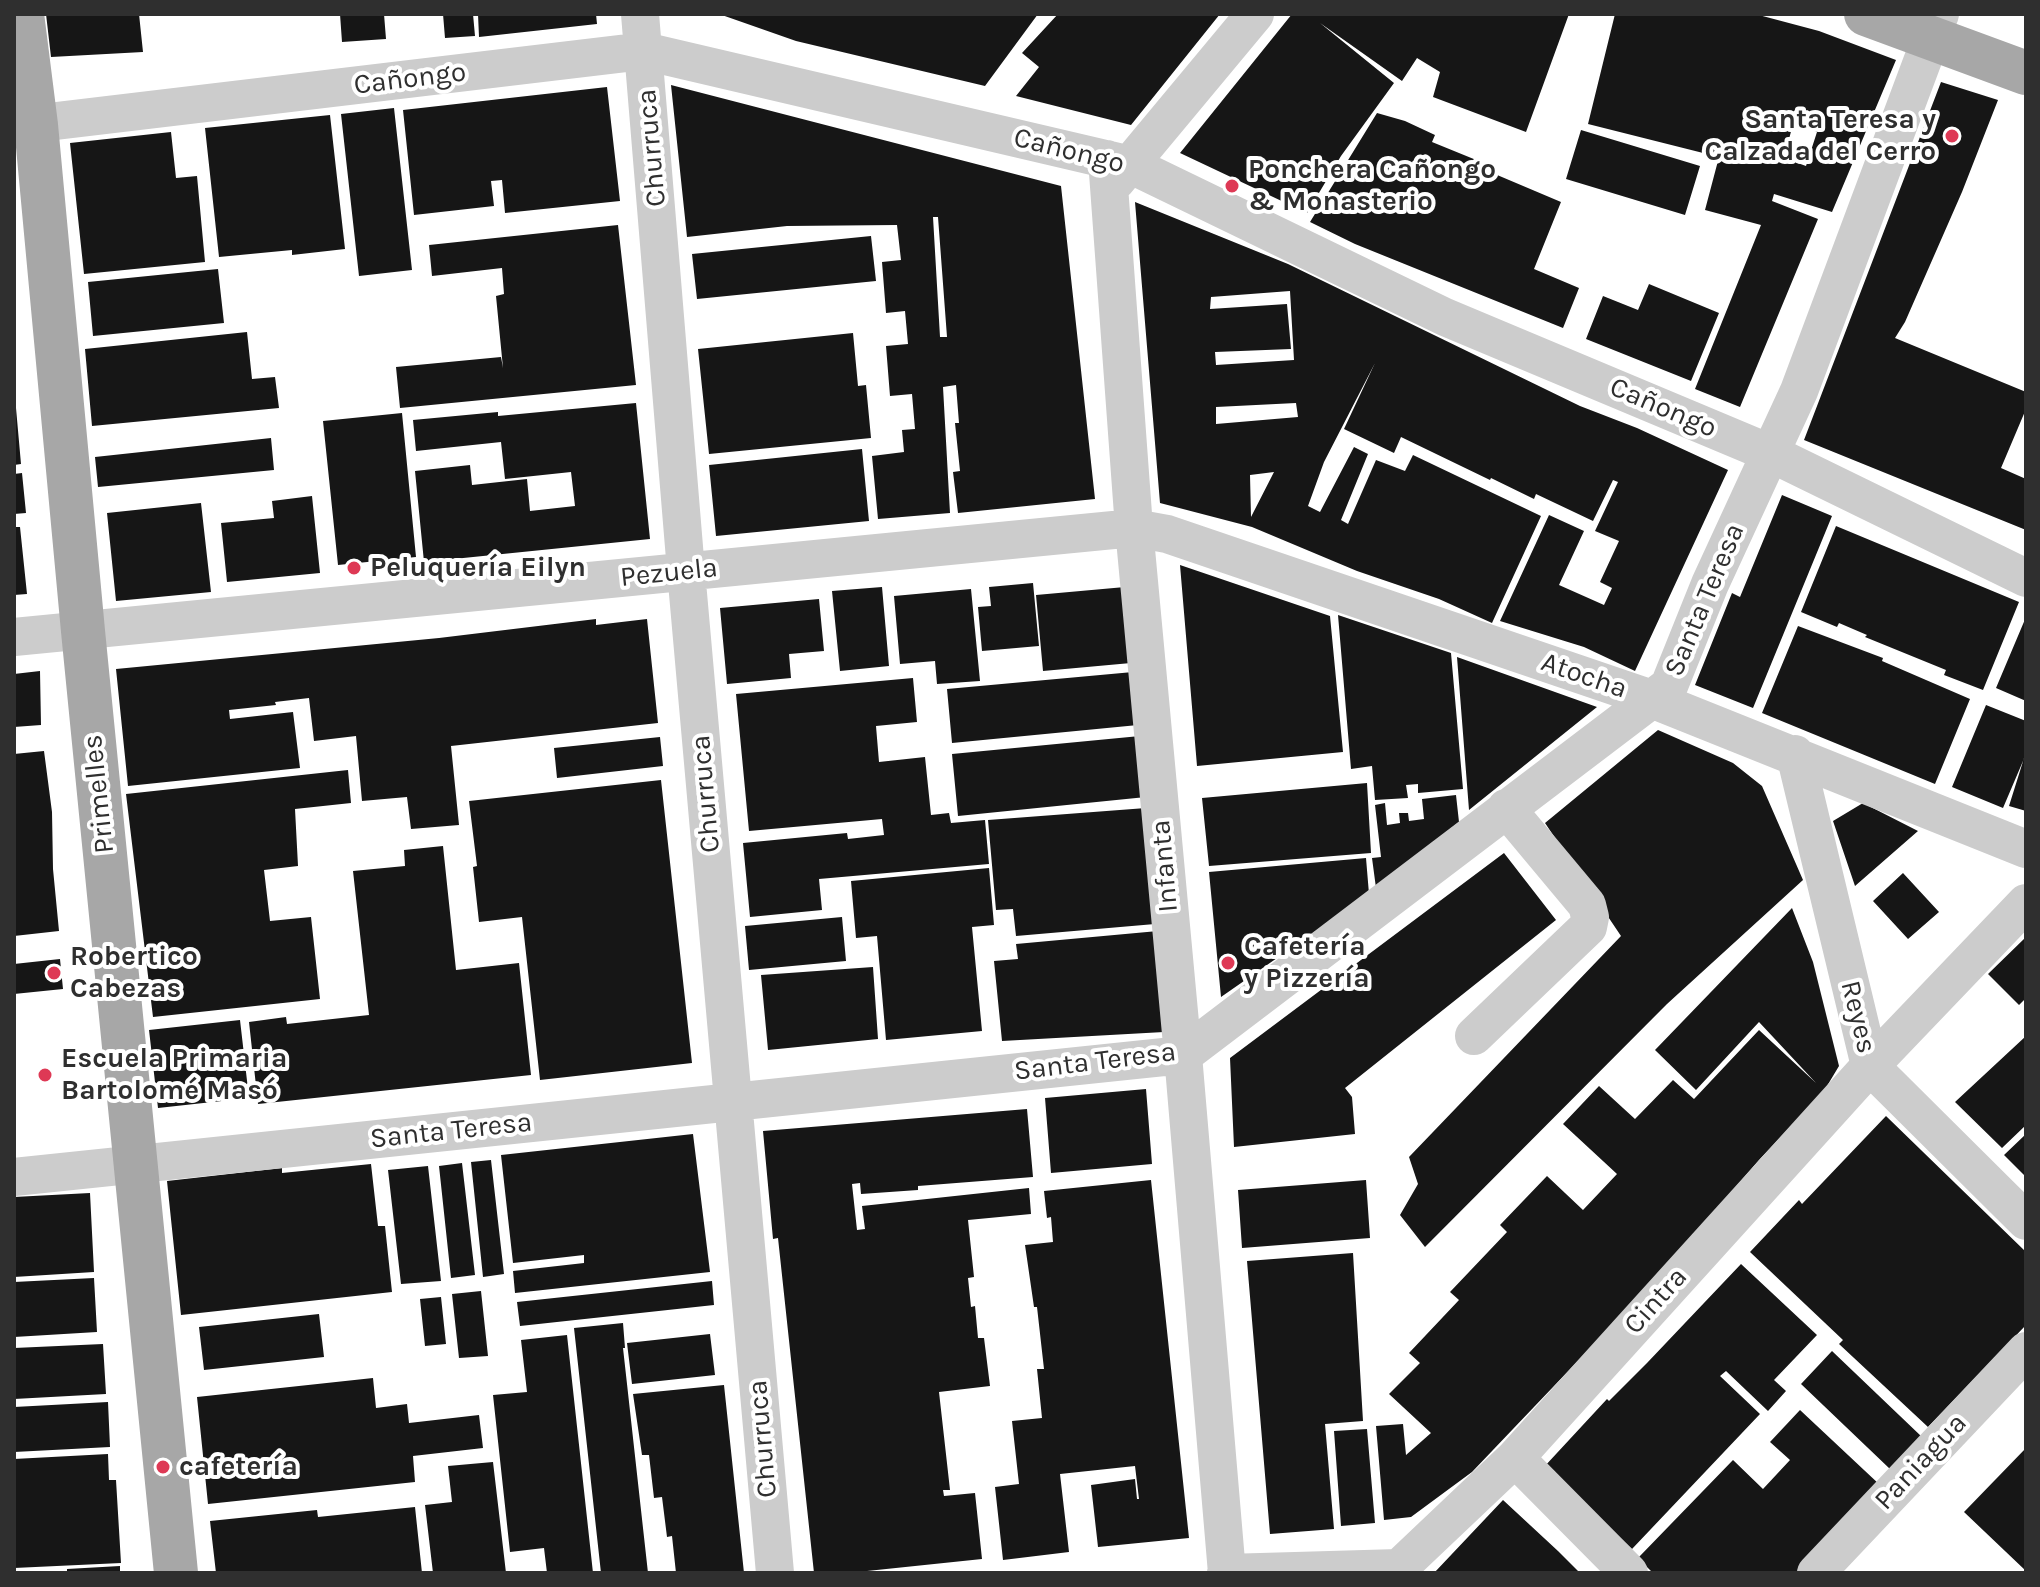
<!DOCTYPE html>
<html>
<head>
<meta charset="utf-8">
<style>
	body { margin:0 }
	#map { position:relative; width:2040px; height:1587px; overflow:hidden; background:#fff; font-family:Karla,sans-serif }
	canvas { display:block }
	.frame { position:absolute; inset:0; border:16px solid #2f2f2f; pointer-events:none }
</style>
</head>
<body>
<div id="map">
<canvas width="2040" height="1587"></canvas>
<div class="frame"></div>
</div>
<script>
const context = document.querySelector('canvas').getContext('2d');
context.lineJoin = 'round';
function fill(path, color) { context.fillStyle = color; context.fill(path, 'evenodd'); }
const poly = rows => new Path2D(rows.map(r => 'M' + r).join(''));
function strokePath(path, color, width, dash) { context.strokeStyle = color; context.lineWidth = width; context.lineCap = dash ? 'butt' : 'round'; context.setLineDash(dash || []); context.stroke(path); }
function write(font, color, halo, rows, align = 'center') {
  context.font = font + ' Karla,sans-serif'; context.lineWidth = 8; context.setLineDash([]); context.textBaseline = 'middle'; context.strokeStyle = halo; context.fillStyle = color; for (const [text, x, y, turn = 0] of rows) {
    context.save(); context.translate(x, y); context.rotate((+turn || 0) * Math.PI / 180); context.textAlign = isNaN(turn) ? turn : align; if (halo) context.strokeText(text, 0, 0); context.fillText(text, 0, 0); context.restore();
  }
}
const building = poly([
	[46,14,139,14,143,52,51,57],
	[340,14,384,14,386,39,342,42],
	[443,14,473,14,475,36,445,38],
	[478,14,596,14,597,24,479,37],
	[719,14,1038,14,985,86,796,41],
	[1058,14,1220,14,1131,125,1016,96,1039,67,1022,53],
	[1292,14,1569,14,1526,132,1433,97,1440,72,1417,58,1402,81,1320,23,1394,83,1341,156,1307,213,1180,153],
	[1615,14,1755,14,1819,31,1896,60,1832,212,1774,194,1772,201,1818,219,1740,407,1695,389,1761,225,1705,210,1719,157,1588,124],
	[1793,124,1817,132,1806,166,1784,158],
	[1941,82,1998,100,1962,192,1905,322,1895,338,2026,392,2026,409,2001,468,2026,479,2026,530,1804,440],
	[671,85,1061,186,1095,499,958,513,953,472,960,471,955,423,959,423,956,385,943,387,950,513,878,519,872,456,904,452,902,430,915,429,912,394,890,396,886,346,908,344,905,311,886,313,882,262,901,260,897,225,787,226,687,237],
	[933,217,938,217,947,337,940,337],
	[607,87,620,201,505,213,502,180,491,181,494,206,414,215,403,110],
	[394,108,412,270,359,276,341,114],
	[1377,113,1405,121,1435,135,1432,142,1486,164,1483,169,1561,202,1534,269,1579,288,1563,328,1355,244,1310,222],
	[330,115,345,249,292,255,292,250,219,257,205,128],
	[1581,130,1700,166,1685,215,1566,179],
	[171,132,176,178,197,176,205,262,84,274,70,143],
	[1135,202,1288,264,1580,406,1637,428,1728,470,1635,671,1584,647,1500,621,1549,515,1584,531,1559,585,1604,605,1612,588,1600,582,1619,541,1595,531,1618,482,1613,480,1593,521,1536,494,1534,499,1491,478,1490,480,1401,437,1394,453,1344,429,1375,363,1324,462,1308,506,1320,512,1354,447,1368,454,1341,520,1348,524,1376,460,1405,471,1413,455,1541,516,1492,623,1439,599,1357,571,1252,527,1160,503],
	[1290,291,1294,360,1216,365,1215,352,1291,349,1287,304,1210,309,1211,297],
	[1296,403,1298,417,1216,424,1216,407],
	[1274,472,1251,517,1250,475],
	[618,225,636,385,400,408,396,367,501,357,503,368,496,296,504,294,502,268,432,276,429,245],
	[871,236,876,281,697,299,692,254],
	[218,269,224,323,93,336,88,282],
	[1649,284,1719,313,1691,381,1586,339,1603,296,1638,310],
	[247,332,252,379,275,377,279,408,92,426,85,349],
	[853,333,858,386,866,385,871,438,709,454,698,349],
	[636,403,650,539,424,562,415,471,470,465,472,485,527,479,530,511,575,506,571,472,505,479,501,442,416,451,413,420,498,412,498,416],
	[16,408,21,464,14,465,14,409],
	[402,413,416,557,338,565,323,421],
	[271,438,274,470,98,487,95,457],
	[862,449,869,521,716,536,709,465],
	[22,473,26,513,14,514,14,474],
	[1782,495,1832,516,1753,708,1695,685,1732,593,1740,597],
	[312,496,320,573,227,582,221,523,274,518,272,501],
	[201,503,211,592,116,601,107,513],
	[1836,526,2019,602,1983,690,1944,675,1946,670,1865,637,1867,635,1839,623,1837,627,1801,612],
	[14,527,20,527,27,594,14,595],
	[1180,565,1330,616,1343,752,1197,766],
	[1033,583,1039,646,982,651,978,607,991,606,989,587],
	[882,587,889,666,840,671,832,591],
	[1125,587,1131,663,1043,671,1036,595],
	[971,589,980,681,937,684,935,661,900,664,894,596],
	[819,599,824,651,789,654,791,678,727,684,720,608],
	[1338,615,1451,653,1463,789,1418,793,1418,784,1406,785,1408,798,1375,800,1372,766,1351,769],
	[2026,617,2026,701,1996,688],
	[596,619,596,625,647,619,658,723,451,746,459,825,411,829,407,797,362,801,356,736,314,741,309,698,275,702,276,705,229,710,230,719,293,712,300,768,128,786,116,669,439,638],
	[1798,626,1883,658,1882,661,1970,699,1935,784,1762,713],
	[1457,657,1597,707,1469,810],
	[40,671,41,725,14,727,14,674],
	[1133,672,1138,725,952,743,947,689],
	[913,678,917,722,876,726,879,762,925,757,931,815,949,813,951,823,985,820,989,864,819,879,822,910,750,917,743,843,847,833,848,839,884,835,882,819,749,831,736,694],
	[1986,705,2026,721,2026,754,2003,808,1952,787],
	[1658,730,1733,763,1762,786,1803,880,1667,1004,1425,1247,1400,1215,1418,1184,1409,1157,1621,936,1545,823],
	[1140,736,1146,797,958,816,952,754],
	[660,737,663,766,557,778,554,748],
	[44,751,52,812,53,869,59,931,14,936,14,754],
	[2025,755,2026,755,2026,811,2009,806],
	[348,770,351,803,295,809,298,866,264,870,270,921,311,917,320,999,153,1017,126,794],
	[661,780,692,1063,540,1080,522,917,479,922,473,867,477,866,469,801],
	[1367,783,1371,853,1209,866,1202,798],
	[1456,795,1459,822,1376,888,1372,858,1381,857,1375,805,1385,803,1387,825,1400,823,1399,813,1408,813,1409,821,1424,819,1422,799],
	[1863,803,1918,831,1855,886,1833,821],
	[1146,808,1155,924,1016,936,1013,909,996,910,988,820],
	[443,846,456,970,519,963,531,1075,258,1104,249,1022,286,1017,287,1024,369,1015,353,871,405,866,404,850],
	[1504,853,1556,920,1345,1088,1352,1097,1355,1134,1234,1147,1230,1058],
	[1366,858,1369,894,1221,997,1209,872],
	[989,868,994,925,972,927,982,1031,886,1040,877,936,856,938,851,881],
	[1903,873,1939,912,1908,939,1873,901],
	[1792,908,1813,962,1839,1066,1824,1091,1759,1160,1656,1279,1472,1472,1411,1517,1384,1520,1376,1426,1403,1424,1406,1455,1431,1433,1389,1394,1420,1363,1409,1353,1459,1300,1450,1292,1507,1232,1500,1225,1547,1176,1583,1210,1617,1174,1563,1124,1599,1086,1635,1119,1673,1080,1694,1099,1759,1030,1816,1083,1759,1022,1696,1090,1655,1050],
	[842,917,846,961,749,970,745,926],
	[1158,931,1164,1032,1002,1041,994,961,1018,959,1016,944],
	[2026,937,2026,998,2019,1005,1988,974],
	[60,959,63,989,14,994,14,964],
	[873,967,878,1039,768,1050,761,975],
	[240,1020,249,1098,158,1108,149,1030],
	[2026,1036,2026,1125,2002,1148,1955,1102],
	[1146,1089,1152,1164,1051,1173,1045,1098],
	[1027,1109,1033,1177,918,1186,918,1190,861,1194,860,1183,852,1184,857,1230,865,1229,862,1206,1029,1188,1031,1214,968,1220,974,1277,968,1278,971,1307,975,1306,978,1338,984,1338,990,1386,939,1392,950,1490,943,1490,944,1496,975,1493,982,1559,848,1573,814,1573,778,1238,773,1239,763,1131],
	[1886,1116,2026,1252,2026,1325,1928,1427,1839,1344,1843,1340,1750,1252,1799,1200,1802,1204],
	[693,1134,710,1272,515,1293,513,1271,584,1263,584,1255,513,1263,501,1155],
	[2026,1134,2026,1177,2004,1155],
	[491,1160,504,1274,483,1277,471,1162],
	[462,1163,475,1275,451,1278,439,1166],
	[371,1164,378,1226,385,1226,392,1292,181,1315,167,1181,282,1168,282,1173],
	[428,1166,441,1281,401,1284,388,1170],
	[1151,1180,1189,1538,1098,1547,1091,1485,1135,1479,1137,1499,1139,1499,1135,1466,1060,1474,1069,1552,1003,1560,995,1487,1019,1484,1012,1421,1042,1418,1037,1369,1044,1369,1037,1307,1034,1307,1025,1245,1053,1242,1051,1217,1047,1218,1044,1191],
	[1366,1180,1370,1238,1242,1248,1238,1190],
	[90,1193,94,1272,14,1277,14,1197],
	[1353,1253,1363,1421,1325,1424,1334,1529,1270,1534,1247,1261],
	[1741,1264,1817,1335,1774,1380,1786,1391,1768,1411,1726,1371,1720,1376,1760,1414,1632,1549,1544,1467,1607,1399,1609,1401,1647,1363],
	[94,1278,97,1332,14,1337,14,1282],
	[712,1281,714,1305,520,1326,517,1302],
	[481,1291,488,1356,459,1358,452,1294],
	[441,1297,446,1344,425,1346,420,1299],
	[319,1314,324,1357,204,1370,199,1327],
	[623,1323,625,1348,623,1348,648,1573,601,1573,574,1328],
	[710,1334,715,1375,632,1384,627,1343],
	[567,1335,593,1573,547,1573,544,1548,510,1552,493,1395,527,1392,521,1340],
	[103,1344,106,1394,14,1399,14,1348],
	[1832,1351,1922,1437,1890,1469,1801,1384],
	[373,1378,376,1408,407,1404,409,1423,479,1415,483,1448,413,1456,415,1482,208,1504,197,1397],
	[724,1385,744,1573,676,1573,672,1536,667,1537,662,1497,654,1498,649,1455,642,1455,633,1394],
	[108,1402,110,1447,14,1452,14,1407],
	[1800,1410,1880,1485,1796,1573,1653,1573,1638,1558,1733,1460,1763,1489,1790,1460,1770,1442],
	[1367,1429,1375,1523,1341,1526,1334,1431],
	[2026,1448,2026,1571,1964,1512],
	[108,1454,109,1480,116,1480,121,1563,14,1568,14,1459],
	[493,1462,506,1573,433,1573,425,1505,452,1502,448,1466],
	[1503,1500,1558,1551,1580,1573,1434,1573],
	[415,1507,422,1573,216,1573,210,1521,317,1510,318,1517],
	[120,1566,120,1573,67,1573,67,1569]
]);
const minor = poly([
	[640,14,686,571,775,1573],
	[14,126,644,51,1131,165,1445,317,1772,454,2026,578],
	[1107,159,1134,528,1183,1055,1227,1573],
	[1116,181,1255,14],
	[14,637,1134,528,1167,534,1649,698,2026,849],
	[1795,754,1870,1066,2026,1221],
	[1474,1036,1588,927,1590,917,1587,905,1506,808],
	[14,1177,1183,1055,1669,686,1710,584,1799,391,1940,14],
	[1515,1458,1629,1573],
	[1226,1573,1399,1568,1515,1458,1870,1066,2026,903],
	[1816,1573,2026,1351]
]);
const major = poly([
	[22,14,36,125,83,631,176,1573],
	[1866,14,2026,73]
]);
const markers = [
	[1952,136,8,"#de3955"],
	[1232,186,8,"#de3955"],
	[354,568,8,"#de3955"],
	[1228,963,8,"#de3955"],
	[54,973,8,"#de3955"],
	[45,1075,8,"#de3955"],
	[163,1467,8,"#de3955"]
];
const streetNames = [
	["Cañongo",410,79,-7],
	["Churruca",652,148,-95],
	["Cañongo",1069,151,14],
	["Cañongo",1663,408,23],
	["Pezuela",669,573,-6],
	["Santa Teresa",1705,600,-67],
	["Atocha",1584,676,19],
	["Primelles",99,794,-96],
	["Churruca",706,794,-95],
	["Infanta",1165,866,-95],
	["Reyes",1858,1017,76],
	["Santa Teresa",1095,1062,-7],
	["Santa Teresa",451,1131,-6],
	["Cintra",1656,1301,-48],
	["Churruca",763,1439,-95],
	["Paniagua",1921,1462,-47]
];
const poiNames = [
	["Santa Teresa y",1936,120,"right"],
	["Calzada del Cerro",1936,152,"right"],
	["Ponchera Cañongo",1248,170],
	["& Monasterio",1248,202],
	["Peluquería Eilyn",370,568],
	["Cafetería",1244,947],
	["y Pizzería",1244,979],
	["Robertico",70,957],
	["Cabezas",70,989],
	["Escuela Primaria",61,1059],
	["Bartolomé Masó",61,1091],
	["cafetería",179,1467]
];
fill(building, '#161616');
strokePath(minor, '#ccc', 38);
strokePath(major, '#a7a7a7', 44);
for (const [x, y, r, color] of markers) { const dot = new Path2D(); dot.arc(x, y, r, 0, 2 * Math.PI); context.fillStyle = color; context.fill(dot); strokePath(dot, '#fff', 3); }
write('28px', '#2f2f2f', '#fff', streetNames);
write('bold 28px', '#2f2f2f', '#fff', poiNames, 'left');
</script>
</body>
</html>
